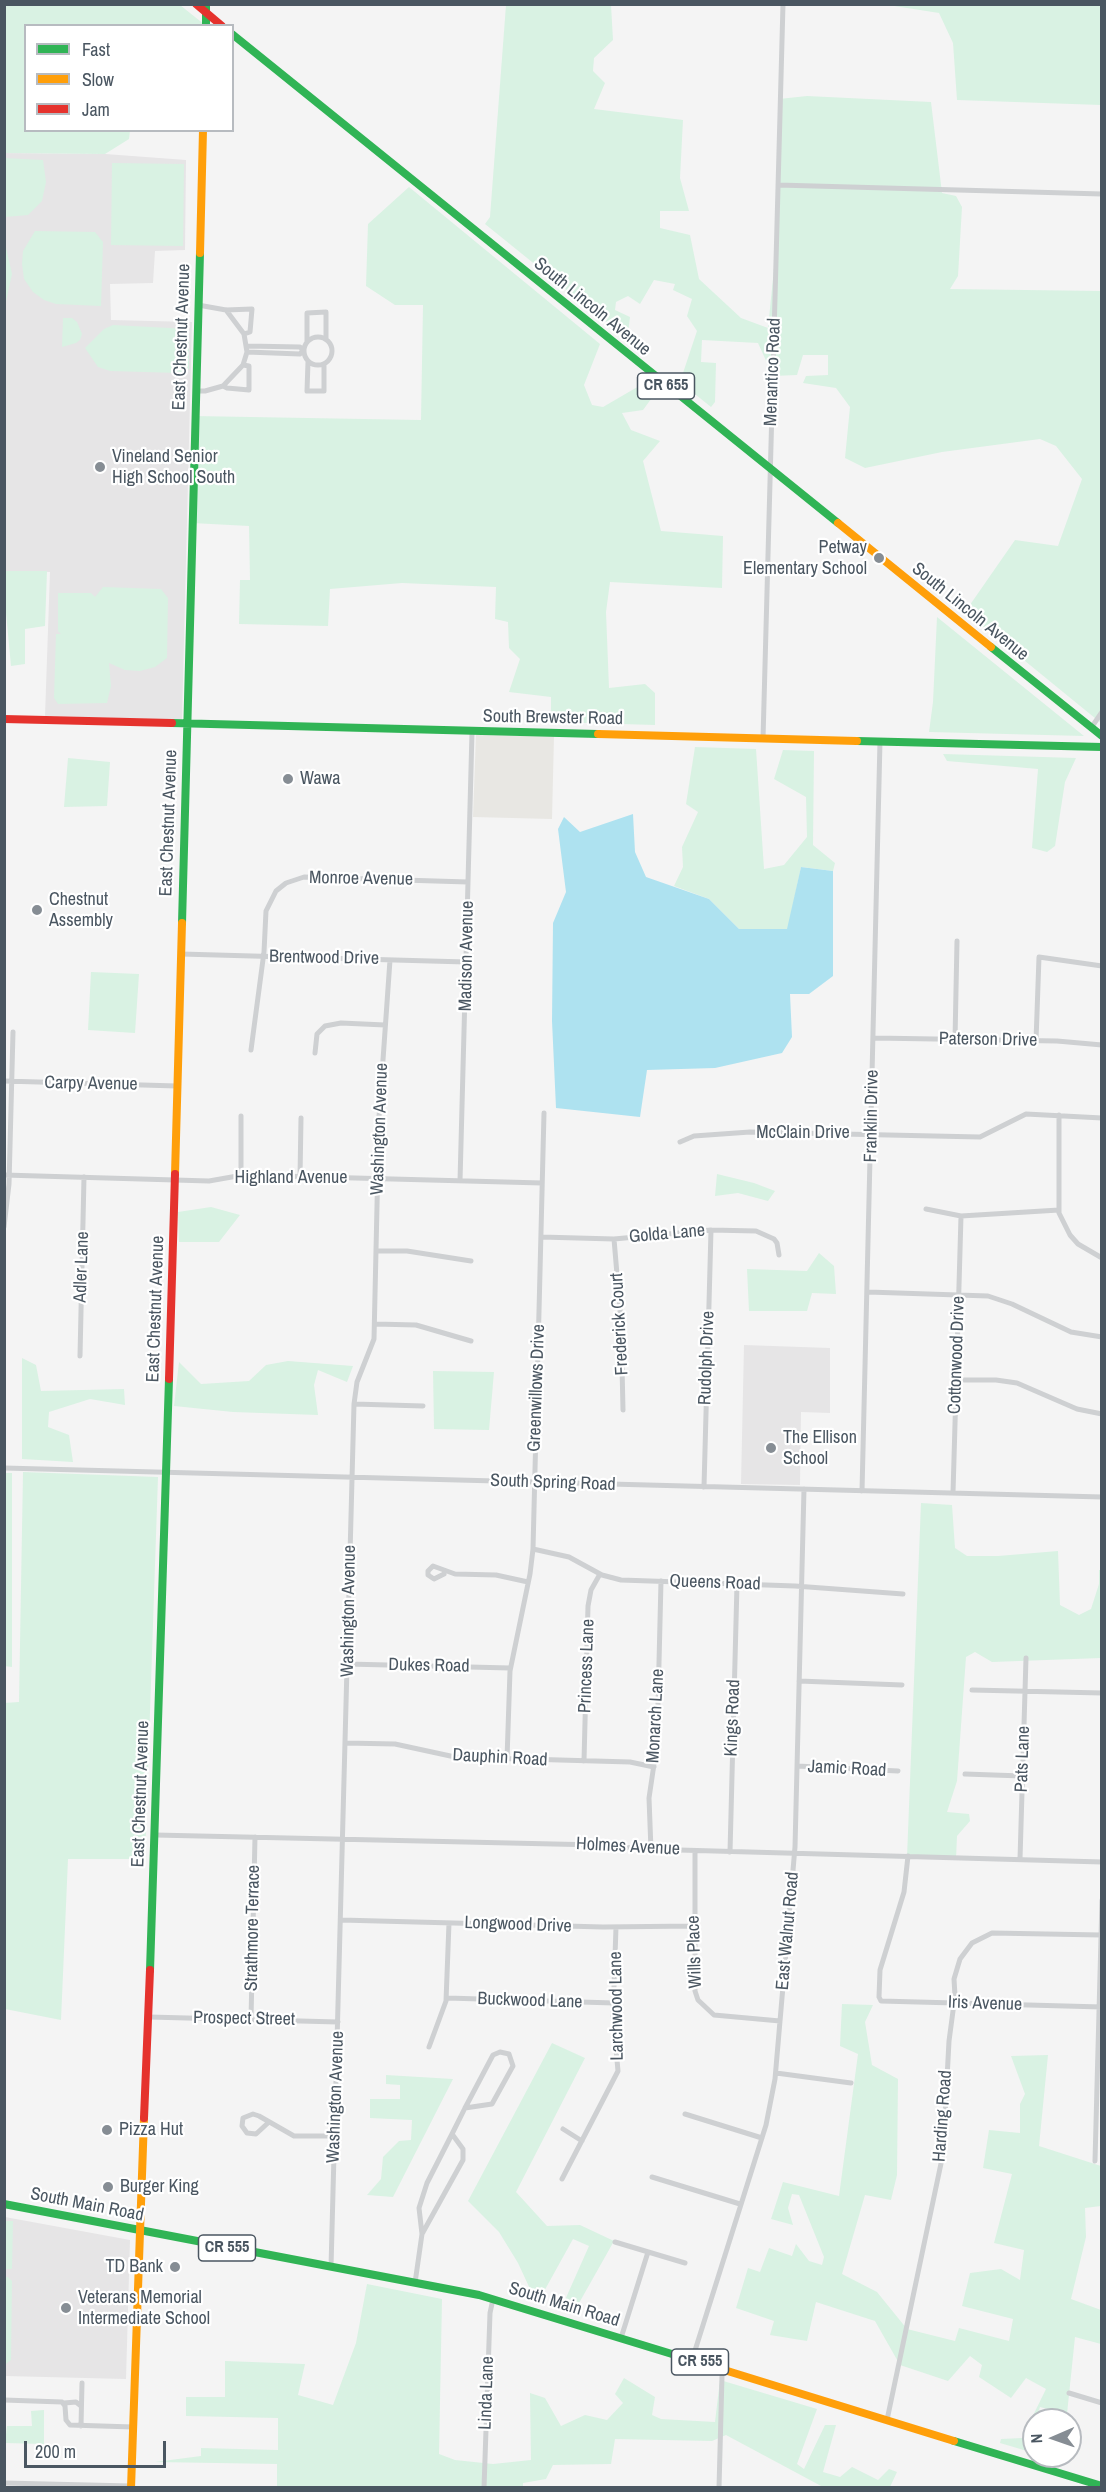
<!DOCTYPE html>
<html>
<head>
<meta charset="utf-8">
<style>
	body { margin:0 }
	#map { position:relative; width:1106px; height:2492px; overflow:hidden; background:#f4f4f4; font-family:"Archivo Narrow",sans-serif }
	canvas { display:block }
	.frame { position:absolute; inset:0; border:6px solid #4a5661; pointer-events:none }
	.legend { position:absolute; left:24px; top:24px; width:210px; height:108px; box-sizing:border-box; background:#fff; border:2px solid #b7bbc0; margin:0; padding:8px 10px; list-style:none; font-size:18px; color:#4a5661 }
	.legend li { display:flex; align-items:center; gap:12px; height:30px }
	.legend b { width:30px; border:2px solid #b7bbc0 }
	.north { position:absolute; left:1022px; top:2408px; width:60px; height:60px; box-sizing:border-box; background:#fff; border:2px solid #b7bbc0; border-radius:50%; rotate:268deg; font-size:16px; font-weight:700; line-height:24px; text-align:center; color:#4a5661 }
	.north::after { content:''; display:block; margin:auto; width:21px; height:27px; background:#868d94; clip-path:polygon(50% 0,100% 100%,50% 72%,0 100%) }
	.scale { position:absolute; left:24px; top:2441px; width:142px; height:27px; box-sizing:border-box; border:3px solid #4a5661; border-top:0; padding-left:8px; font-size:18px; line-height:21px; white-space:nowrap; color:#4a5661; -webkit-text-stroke:4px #fff; paint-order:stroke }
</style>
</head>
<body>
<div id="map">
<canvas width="1106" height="2492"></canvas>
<div class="frame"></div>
<ul class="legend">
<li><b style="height:8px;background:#30b455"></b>Fast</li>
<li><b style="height:8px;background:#ff9f0a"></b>Slow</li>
<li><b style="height:8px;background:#e5322d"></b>Jam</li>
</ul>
<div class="north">N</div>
<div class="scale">200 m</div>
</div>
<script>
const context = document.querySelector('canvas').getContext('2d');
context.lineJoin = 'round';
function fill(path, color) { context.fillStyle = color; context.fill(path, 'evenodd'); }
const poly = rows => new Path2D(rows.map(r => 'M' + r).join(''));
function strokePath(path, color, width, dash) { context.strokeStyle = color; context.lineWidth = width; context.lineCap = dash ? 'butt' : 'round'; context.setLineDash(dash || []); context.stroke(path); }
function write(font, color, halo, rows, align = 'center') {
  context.font = font + ' "Archivo Narrow",sans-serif'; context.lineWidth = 4.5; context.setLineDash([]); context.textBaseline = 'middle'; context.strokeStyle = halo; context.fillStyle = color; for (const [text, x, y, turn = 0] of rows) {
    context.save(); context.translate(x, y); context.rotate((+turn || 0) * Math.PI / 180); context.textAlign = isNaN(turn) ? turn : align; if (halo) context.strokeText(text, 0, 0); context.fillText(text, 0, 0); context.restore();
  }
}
const commercial = poly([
	[476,735,554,736,552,819,473,817]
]);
const education = poly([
	[5,153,105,154,186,160,185,250,155,251,153,283,110,284,111,320,192,322,182,720,45,716,50,572,5,571],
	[744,1345,830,1348,830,1413,801,1412,800,1485,741,1484],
	[5,2217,130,2240,126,2379,5,2376]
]);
const green = poly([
	[4,5,180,5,205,25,26,26,26,130,130,131,129,139,105,154,5,153],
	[506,5,611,5,613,40,594,58,593,71,605,83,594,109,683,120,680,178,689,211,660,211,660,228,690,235,699,279,741,318,768,328,776,249,779,99,807,96,931,102,942,193,956,196,962,207,958,276,950,289,1101,291,1101,723,965,612,1015,540,1058,546,1082,479,1056,446,1040,439,942,452,865,468,845,458,850,407,836,388,803,383,806,376,828,375,828,355,803,355,797,375,773,376,758,343,702,340,701,362,716,363,715,402,711,407,680,382,697,331,687,316,692,299,673,290,675,284,654,280,640,304,628,296,616,302,615,310,630,317,628,334,639,341,636,346,485,224,490,217],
	[888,5,1101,5,1101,105,957,100,953,43,939,13],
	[4,158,43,160,46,182,42,201,28,215,5,217],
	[112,163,184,164,183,246,111,245],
	[409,187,600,344,584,385,592,405,603,407,646,382,657,391,643,410,622,413,631,430,660,441,643,461,661,531,723,536,722,588,610,582,606,612,609,688,645,684,655,693,655,725,551,722,551,697,509,692,520,659,509,648,508,622,495,619,496,587,402,583,330,589,328,626,239,624,240,580,250,580,249,526,192,523,194,416,421,420,423,305,395,305,366,286,368,224],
	[35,231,95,232,103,242,101,306,56,304,44,300,33,292,24,279,22,264,23,251],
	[5,243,12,274,5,306,4,306],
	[63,318,72,318,77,322,82,334,80,340,76,343,62,347],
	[113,325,189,329,189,369,179,373,110,371,98,367,85,348,104,329],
	[4,571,47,571,45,626,25,629,25,664,11,666,5,602],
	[103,587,161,589,168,598,167,658,155,667,140,671,125,670,109,663,111,686,107,703,58,704,54,698,56,634,61,634,58,631,58,593,91,593,95,597],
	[937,617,1084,736,929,732,933,702],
	[695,747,756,749,764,869,784,865,807,837,806,797,774,779,783,750,814,751,813,845,835,863,833,871,801,867,788,929,739,929,709,899,674,886,683,867,682,847,698,812,686,804],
	[943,754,1076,758,1065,782,1055,846,1047,852,1032,848,1038,769,947,761],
	[68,758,110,762,107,806,64,807],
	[91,972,139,974,135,1033,88,1030],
	[717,1174,754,1183,775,1191,768,1201,738,1193,715,1196],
	[211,1207,240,1215,219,1242,179,1242,178,1212],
	[819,1253,834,1266,836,1294,812,1293,807,1311,749,1311,747,1269,807,1271],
	[22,1358,36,1365,41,1391,124,1389,125,1405,90,1399,49,1412,48,1427,69,1435,73,1462,22,1459],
	[288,1361,353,1366,347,1382,318,1370,314,1385,318,1415,233,1412,174,1406,179,1362,201,1384,249,1381,266,1365],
	[433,1371,494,1372,489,1430,434,1429],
	[23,1472,158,1477,145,1859,68,1859,61,2020,5,2009,4,1703,19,1702],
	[5,1473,12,1473,12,1667,4,1666],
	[921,1503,952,1505,955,1548,967,1556,998,1556,1058,1551,1060,1605,1079,1615,1091,1609,1099,1584,1099,1570,1101,1570,1101,1658,992,1662,975,1652,966,1657,957,1781,947,1812,969,1814,970,1821,957,1836,956,1859,907,1857],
	[842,2004,873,2005,865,2022,872,2065,898,2079,897,2175,891,2200,865,2195,842,2274,877,2292,907,2329,955,2341,959,2328,1009,2341,1013,2319,962,2306,970,2273,1001,2269,1020,2280,1024,2250,994,2243,1012,2174,983,2168,989,2130,1020,2133,1020,2104,1025,2094,1011,2056,1048,2055,1039,2146,1101,2166,1101,2206,1085,2208,1086,2237,1071,2299,1101,2310,1101,2344,1075,2337,1067,2414,1040,2407,1036,2420,1034,2420,1027,2451,1000,2443,1001,2439,1022,2438,1046,2389,1026,2378,1011,2398,979,2377,982,2365,970,2356,948,2381,900,2365,875,2321,816,2302,807,2341,770,2335,774,2321,736,2308,748,2268,760,2272,769,2248,792,2256,796,2244,809,2261,822,2265,824,2257,799,2195,792,2194,788,2208,793,2225,771,2219,783,2182,839,2196,858,2054,840,2046],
	[552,2043,585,2058,516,2192,547,2226,580,2225,614,2241,574,2312,561,2309,589,2246,573,2239,537,2304,518,2263,499,2232,468,2201],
	[386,2075,453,2079,393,2197,367,2195,381,2179,383,2157,399,2141,411,2140,412,2120,370,2118,370,2099,400,2099,400,2085,386,2084],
	[5,2221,13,2221,12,2269,5,2269],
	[5,2277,8,2277,12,2281,11,2360,6,2364],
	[367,2284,442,2299,439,2454,455,2460,493,2464,531,2460,530,2393,545,2398,561,2426,585,2415,607,2420,623,2403,615,2394,624,2378,655,2397,652,2415,661,2419,715,2422,720,2380,817,2409,797,2464,804,2469,825,2425,836,2425,823,2472,840,2477,852,2467,878,2480,889,2469,897,2472,890,2487,823,2487,726,2435,712,2441,615,2439,611,2464,553,2465,546,2479,523,2483,523,2488,277,2487,277,2464,155,2462,201,2456,201,2448,278,2450,278,2418,186,2416,186,2397,225,2397,225,2361,305,2364,298,2395,333,2405,356,2343],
	[44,2410,44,2444,5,2443,7,2426,32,2426,31,2411]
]);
const water = poly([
	[633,814,635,852,646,877,709,899,739,929,787,929,801,867,833,871,833,976,809,994,790,994,792,1037,782,1053,715,1068,647,1070,640,1117,556,1108,552,1021,553,923,566,892,558,829,564,817,580,832]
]);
const street = poly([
	[778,185,1102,194],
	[198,305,226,310,252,309,250,332,244,334,226,310],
	'304 351a14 14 0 1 1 28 0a14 14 0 1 1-28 0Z',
	[307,341,307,313,326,312,326,339],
	[247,352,300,354,303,350,300,347,247,346],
	[308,362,307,391,324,391,324,364],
	[243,365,223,386,227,388,249,390,249,366,243,365,247,352,244,334],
	[196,391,205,391,223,386],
	[1091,728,1102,712],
	[763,739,783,4],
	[181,954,466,962],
	[874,1038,1057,1041,1102,1045],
	[955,1040,957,941],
	[1036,1041,1039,957,1102,966],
	[251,1050,264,952,266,911,276,891,286,883,304,877,468,882],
	[315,1053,317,1034,325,1026,341,1023,385,1025],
	[4,1081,177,1086],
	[1059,1115,1059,1213,1070,1235,1078,1244,1102,1258],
	[680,1142,694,1136,750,1132,980,1137,1026,1114,1102,1118],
	[4,1175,209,1181,243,1175,542,1183],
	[241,1175,241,1116],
	[300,1177,301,1118],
	[460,1181,472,732],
	[926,1209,961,1216,1059,1210],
	[4,1227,9,1184,13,1032],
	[541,1237,614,1239,711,1230,756,1231,774,1239,777,1243,779,1255],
	[614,1239,621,1322,623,1410],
	[376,1251,407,1251,471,1261],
	[868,1292,988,1296,1012,1304,1071,1332,1102,1337],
	[375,1324,416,1325,471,1341],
	[80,1356,84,1177],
	[957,1380,996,1380,1017,1383,1077,1409,1102,1414],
	[354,1404,423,1406],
	[4,1468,1102,1497],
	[704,1487,711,1230],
	[862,1491,880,741],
	[953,1493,961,1216],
	[533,1549,569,1557,602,1575,621,1580,795,1586,903,1594],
	[444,1574,434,1579,428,1575,428,1571,433,1566,455,1574,496,1575,528,1582],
	[347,1664,510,1668],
	[799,1681,902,1685],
	[972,1690,1102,1693],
	[345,1743,395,1744,455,1757,630,1762,654,1767],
	[507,1759,510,1671,530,1574,533,1549,544,1113],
	[584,1761,588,1606,591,1590,600,1574],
	[797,1766,898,1771],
	[965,1774,1022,1776],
	[155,1835,598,1845,644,1849,1102,1862],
	[651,1850,649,1798,657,1744,661,1581],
	[695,1851,695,1991,698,2000,714,2015,780,2021],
	[730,1852,737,1584],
	[908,1856,904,1892,880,1970,879,1997,881,2001,1102,2007],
	[1020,1859,1026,1658],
	[341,1920,603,1927,694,1926],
	[447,1998,614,2003],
	[149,2017,338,2022],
	[251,2019,255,1837],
	[429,2047,446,2001,449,1923],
	[776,2073,851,2083],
	[685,2114,762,2138],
	[269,2122,256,2134,247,2133,242,2126,243,2118,253,2114,259,2116,294,2136,335,2136],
	[563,2129,582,2141],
	[1095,2161,1102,1900],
	[652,2177,740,2204],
	[562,2179,618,2071,613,2016,616,1927],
	[422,2234,463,2160,463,2149,452,2134],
	[615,2242,685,2263],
	[331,2267,354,1404,357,1382,374,1339,379,1117,390,960],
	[415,2283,422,2234,419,2208,427,2183,452,2134,465,2108,493,2055,500,2052,509,2054,513,2066,492,2104,465,2108],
	[621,2338,648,2252],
	[692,2360,766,2125,775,2079,795,1847,804,1489],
	[1069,2393,1102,2403],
	[4,2400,62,2402,65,2406,66,2420,70,2425,133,2427],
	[64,2403,76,2402,81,2406],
	[887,2420,943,2154,949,2041,955,1996,954,1979,960,1959,972,1943,992,1933,1101,1935],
	[81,2426,82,2383],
	[4,2483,131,2486],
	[484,2488,490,2313,493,2299],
	[719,2488,722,2376,724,2370]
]);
const fast = poly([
	[206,4,206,26],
	[232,34,838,523],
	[991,647,1102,736],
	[172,723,598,734],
	[857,741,1102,747],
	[182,923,200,253],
	[150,1970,169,1379],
	[4,2204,479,2295,721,2369],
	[954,2441,1102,2486]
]);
const slow = poly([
	[200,253,203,130],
	[838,523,991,647],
	[598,734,857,741],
	[175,1174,182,923],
	[721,2369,954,2441],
	[131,2488,144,2118]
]);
const jam = poly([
	[196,4,222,26],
	[4,719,172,723],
	[169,1379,175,1174],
	[144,2118,150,1970]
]);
const markers = [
	[100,467,6,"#868d94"],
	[879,558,6,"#868d94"],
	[288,779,6,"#868d94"],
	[37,910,6,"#868d94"],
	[771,1448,6,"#868d94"],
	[107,2130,6,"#868d94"],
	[108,2187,6,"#868d94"],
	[175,2267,6,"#868d94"],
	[66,2308,6,"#868d94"]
];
const shields = [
	[666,386,57],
	[227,2248,57],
	[700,2362,57]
];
const shieldNames = [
	["CR 655",666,386],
	["CR 555",227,2248],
	["CR 555",700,2362]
];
const streetNames = [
	["South Lincoln Avenue",592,307,39],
	["East Chestnut Avenue",182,337,-88],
	["Menantico Road",773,372,-88],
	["South Lincoln Avenue",970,612,39],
	["South Brewster Road",553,718,1],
	["East Chestnut Avenue",169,823,-88],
	["Monroe Avenue",361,879,1],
	["Madison Avenue",467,956,-89],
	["Brentwood Drive",324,958,1],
	["Paterson Drive",988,1040,1],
	["Carpy Avenue",91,1084,1],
	["Franklin Drive",872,1116,-89],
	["Washington Avenue",380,1129,-88],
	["McClain Drive",803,1133],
	["Highland Avenue",291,1178],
	["Golda Lane",667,1234,-5],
	["Adler Lane",82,1267,-88],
	["East Chestnut Avenue",156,1309,-88],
	["Frederick Court",620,1324,-93],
	["Cottonwood Drive",957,1355,-88],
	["Rudolph Drive",707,1358,-88],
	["Greenwillows Drive",537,1388,-88],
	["South Spring Road",553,1483,2],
	["Queens Road",715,1583,2],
	["Washington Avenue",349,1611,-89],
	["Dukes Road",429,1666,1],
	["Princess Lane",587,1666,-88],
	["Monarch Lane",656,1716,-87],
	["Kings Road",733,1718,-88],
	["Dauphin Road",500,1758,3],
	["Pats Lane",1023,1759,-88],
	["Jamic Road",847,1769,3],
	["East Chestnut Avenue",141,1794,-88],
	["Holmes Avenue",628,1847,3],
	["Longwood Drive",518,1925,2],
	["Strathmore Terrace",253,1928,-89],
	["East Walnut Road",788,1931,-85],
	["Wills Place",695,1952,-92],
	["Buckwood Lane",530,2001,2],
	["Iris Avenue",985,2004,2],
	["Larchwood Lane",617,2006,-91],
	["Prospect Street",244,2019,1],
	["Washington Avenue",336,2097,-88],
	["Harding Road",943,2116,-86],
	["South Main Road",87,2205,11],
	["South Main Road",564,2305,17],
	["Linda Lane",487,2393,-88]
];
const poiNames = [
	["Vineland Senior",112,457],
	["High School South",112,478],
	["Petway",867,548,"right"],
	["Elementary School",867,569,"right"],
	["Wawa",300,779],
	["Chestnut",49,900],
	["Assembly",49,921],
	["The Ellison",783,1438],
	["School",783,1459],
	["Pizza Hut",119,2130],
	["Burger King",120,2187],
	["TD Bank",163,2267,"right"],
	["Veterans Memorial",78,2298],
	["Intermediate School",78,2319]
];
fill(commercial, '#e8e7e3');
fill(education, '#e6e5e6');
fill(green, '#d9f2e3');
fill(water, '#aee2f0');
strokePath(street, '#ced0d2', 5);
strokePath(fast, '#30b455', 8);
strokePath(slow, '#ff9f0a', 8);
strokePath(jam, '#e5322d', 8);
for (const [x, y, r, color] of markers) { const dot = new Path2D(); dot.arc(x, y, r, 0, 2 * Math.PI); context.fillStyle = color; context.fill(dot); strokePath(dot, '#fff', 2); }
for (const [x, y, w] of shields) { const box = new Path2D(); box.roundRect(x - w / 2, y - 13, w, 26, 4.5); context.fillStyle = '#fff'; context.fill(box); strokePath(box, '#4a5661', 1.5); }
write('bold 16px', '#4a5661', null, shieldNames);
write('18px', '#4a5661', '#fff', streetNames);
write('18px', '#4a5661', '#fff', poiNames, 'left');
</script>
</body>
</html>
